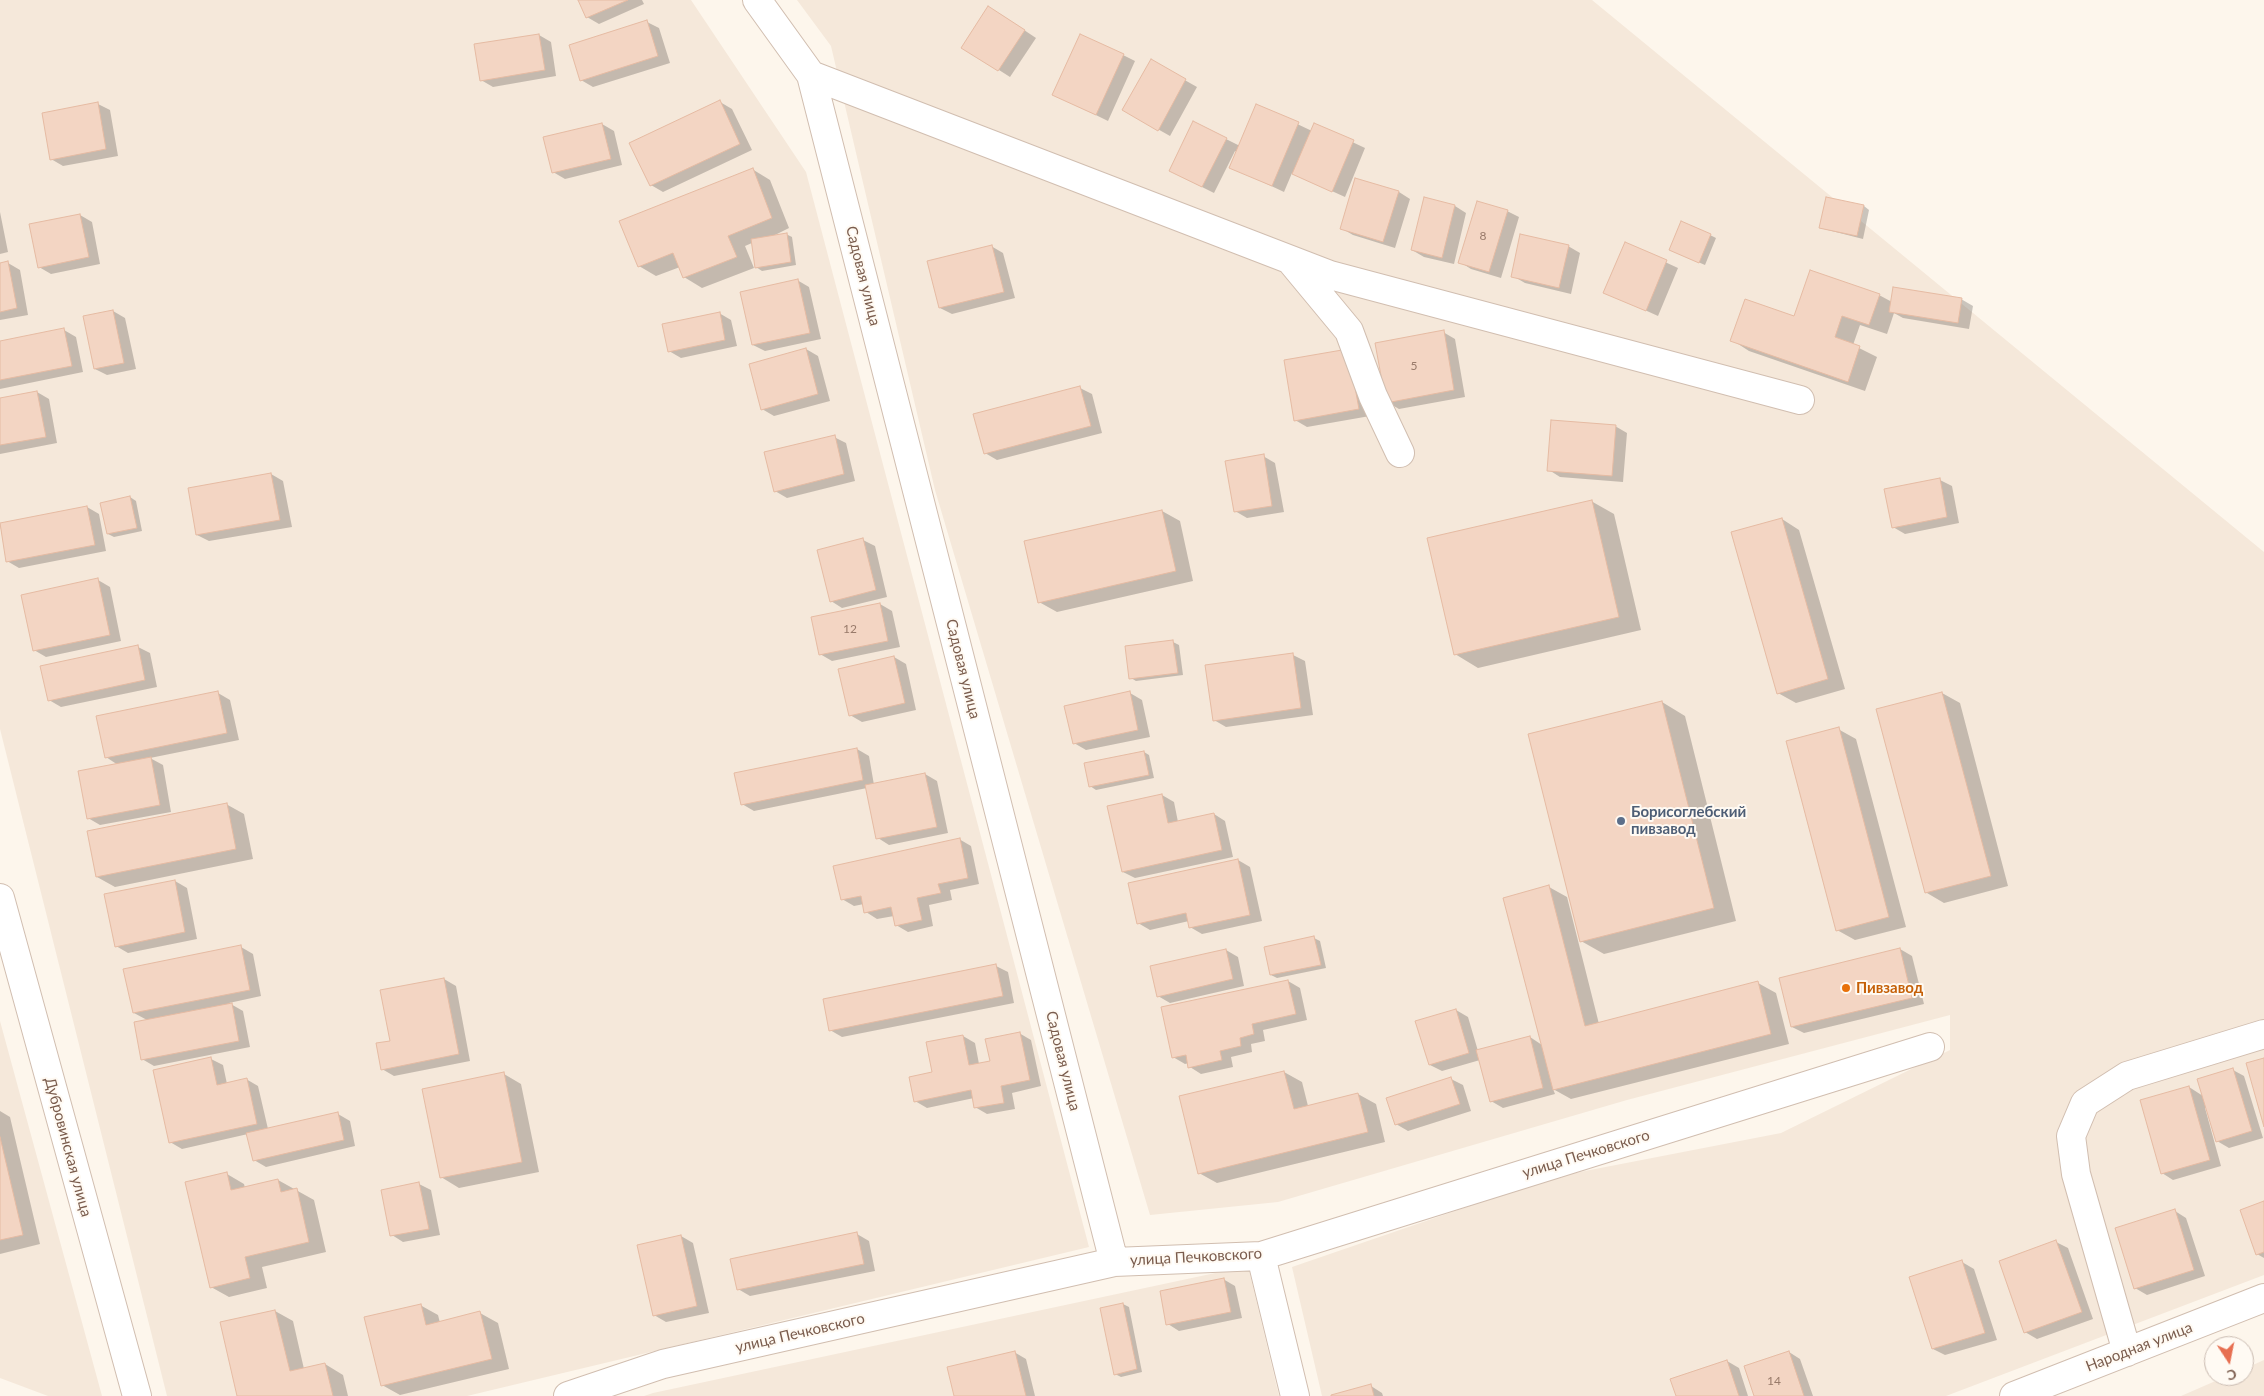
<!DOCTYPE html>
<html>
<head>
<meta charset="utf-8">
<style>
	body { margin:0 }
	#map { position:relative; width:2264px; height:1396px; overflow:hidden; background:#fdf6ec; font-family:Lato,sans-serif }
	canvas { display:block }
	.north { position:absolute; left:2204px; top:1336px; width:50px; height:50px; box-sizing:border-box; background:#fffaf3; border:1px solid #cabbb1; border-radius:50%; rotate:169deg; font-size:14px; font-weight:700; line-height:20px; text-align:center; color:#7a5c4d }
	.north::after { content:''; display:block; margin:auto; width:18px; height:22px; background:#e76f51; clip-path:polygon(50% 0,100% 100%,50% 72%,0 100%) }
</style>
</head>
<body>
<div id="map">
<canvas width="2264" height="1396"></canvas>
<div class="north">С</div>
</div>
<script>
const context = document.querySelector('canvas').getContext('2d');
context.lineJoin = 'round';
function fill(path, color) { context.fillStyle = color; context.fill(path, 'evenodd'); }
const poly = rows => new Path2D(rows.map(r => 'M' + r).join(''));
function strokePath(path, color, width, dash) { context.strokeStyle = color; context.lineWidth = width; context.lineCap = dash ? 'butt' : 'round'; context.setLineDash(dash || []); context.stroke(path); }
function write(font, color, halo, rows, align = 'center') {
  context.font = font + ' Lato,sans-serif'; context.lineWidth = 4; context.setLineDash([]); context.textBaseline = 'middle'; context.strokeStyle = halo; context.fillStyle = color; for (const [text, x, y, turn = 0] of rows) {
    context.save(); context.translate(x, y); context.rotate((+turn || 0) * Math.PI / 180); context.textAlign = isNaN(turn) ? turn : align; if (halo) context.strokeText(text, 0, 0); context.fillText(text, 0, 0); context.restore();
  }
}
const residential = poly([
	[0,0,691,0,806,172,1089,1247,467,1396,167,1396,0,729],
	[797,0,1592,0,2264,552,2264,1275,1946,1396,1322,1396,1292,1267,1554,1177,1781,1133,1950,1050,1950,1015,1627,1100,1278,1202,1150,1215,935,490,831,46],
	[0,1021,102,1396,48,1396,0,1378],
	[1248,1266,1279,1396,644,1396,653,1393],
	[2264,1360,2264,1396,2181,1396,2227,1376,2244,1376,2244,1369]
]);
const shadow = poly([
	[579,0,642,0,644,4,599,24,587,17],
	[1000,14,1036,38,1010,77,999,70],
	[647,22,659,28,670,63,593,87,581,80],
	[539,35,551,42,556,76,493,87,481,80],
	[1123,55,1135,61,1108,121,1053,94],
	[1151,61,1197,87,1170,136,1124,110],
	[720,102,732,109,752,150,663,192,651,185],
	[98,104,110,110,118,156,63,166,51,159],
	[1257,105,1312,131,1314,124,1365,148,1345,197,1292,173,1284,192,1231,167,1237,152,1235,151,1214,193,1182,177,1226,139,1240,146],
	[602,124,614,131,622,165,565,179,553,172],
	[752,169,770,180,789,228,771,237,786,234,792,237,796,265,762,271,756,267,752,243,745,246,754,268,702,288,684,277,680,267,656,276,639,266],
	[1399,192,1410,199,1395,248,1353,235,1341,228],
	[1455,206,1466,213,1454,264,1424,257,1412,250],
	[1864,206,1869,210,1863,239,1820,228],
	[1507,211,1519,217,1501,278,1471,269,1460,262],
	[0,212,8,252,0,254],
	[80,215,92,222,100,264,51,274,39,267],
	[1710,235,1716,238,1705,265,1670,250],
	[1626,244,1678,268,1658,316,1605,292],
	[991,246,1003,253,1015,298,952,314,940,308],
	[1568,246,1580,253,1571,294,1525,283,1513,276],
	[8,263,20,270,28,315,0,320,0,264],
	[797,280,809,287,821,339,765,351,753,345],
	[1879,295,1892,302,1961,299,1973,306,1969,329,1903,318,1894,313,1887,334,1860,325,1853,345,1877,357,1865,391,1749,351,1732,340,1795,317],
	[113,311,125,318,136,369,107,375,95,369],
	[719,313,731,320,737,346,681,358,669,351],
	[64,330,76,337,83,372,0,389,0,343],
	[1443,332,1455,339,1465,397,1399,409,1387,402],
	[806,349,818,356,830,401,774,416,762,409],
	[1348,350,1370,416,1307,427,1295,420],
	[1080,388,1092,394,1102,433,997,460,985,453],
	[37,392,49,399,57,443,0,454,0,399],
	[1615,426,1627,433,1623,482,1560,477,1549,470],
	[834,437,846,443,855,481,787,498,775,491],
	[1263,456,1275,463,1284,512,1247,518,1235,511],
	[271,474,283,481,292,527,209,541,197,535],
	[1940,480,1952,486,1959,523,1905,534,1893,527],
	[130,497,136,501,142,531,114,537,108,534],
	[1591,501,1614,514,1641,630,1478,668,1455,654],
	[87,507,99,514,106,551,19,568,7,561,0,524],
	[1162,511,1180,521,1193,581,1057,612,1039,602],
	[1782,519,1799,530,1845,689,1796,703,1778,693],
	[863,540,875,546,887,597,842,608,831,601],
	[98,580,110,587,121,641,46,657,34,650],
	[880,604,892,611,900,647,832,661,820,654],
	[1173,642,1179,645,1183,675,1136,681,1131,678],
	[138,647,150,653,157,687,61,707,49,700],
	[1293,655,1305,661,1313,715,1226,727,1214,720],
	[894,657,906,664,916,710,862,722,850,715],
	[218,693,230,700,239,740,150,758,163,765,171,812,100,825,88,818,118,765,106,757],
	[1130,693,1142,700,1150,737,1086,750,1074,743],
	[1942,693,1960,703,2008,886,1944,903,1927,893,1878,710],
	[1662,702,1685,716,1736,921,1604,954,1581,941],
	[1838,729,1856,739,1906,927,1855,940,1837,930],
	[857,749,869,756,874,785,925,774,937,781,948,833,889,845,878,838,867,788,754,811,742,804],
	[1144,752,1149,755,1154,778,1096,790,1090,786],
	[1162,795,1174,802,1178,822,1214,814,1225,821,1233,857,1135,878,1123,872],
	[226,804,244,814,253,859,115,887,97,877],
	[959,839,971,846,979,884,950,890,952,900,929,905,933,926,908,932,896,925,894,916,877,919,866,912,864,904,854,906,842,899],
	[1238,860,1250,867,1262,921,1202,934,1190,927,1189,921,1150,930,1138,923],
	[175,881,187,888,197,939,128,953,116,946],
	[1549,887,1567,897,1599,1024,1758,983,1776,993,1789,1044,1571,1099,1553,1089,1555,1094,1503,1108,1491,1101,1480,1060,1442,1071,1430,1065,1456,1010,1468,1017,1478,1051,1530,1037,1542,1045],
	[1314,938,1320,941,1326,968,1277,978,1271,975],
	[241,947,253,954,261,996,229,1003,243,1011,250,1047,154,1066,142,1059,147,1020,134,1013],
	[1900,949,1912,956,1924,1004,1804,1033,1792,1027],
	[1226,950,1238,957,1244,986,1170,1003,1158,996],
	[996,966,1008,972,1014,1003,842,1037,830,1030],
	[444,979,456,986,470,1061,394,1076,382,1069,391,1042],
	[1288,981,1300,988,1307,1020,1263,1030,1265,1041,1251,1044,1252,1052,1231,1057,1233,1067,1201,1074,1190,1067,1189,1063,1185,1064,1173,1057],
	[1019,1033,1031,1040,1041,1086,1012,1093,1015,1109,987,1114,975,1107,974,1098,927,1108,915,1101,963,1036,975,1043,979,1064,991,1062],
	[211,1059,223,1065,227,1084,246,1079,258,1086,268,1129,338,1114,350,1121,355,1146,266,1167,254,1160,248,1134,182,1149,170,1142],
	[2233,1070,2244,1076,2263,1138,2229,1148,2217,1141,2207,1107,2205,1108,2221,1166,2173,1180,2162,1173,2189,1087,2203,1096],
	[1284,1072,1302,1082,1308,1106,1358,1094,1376,1104,1385,1142,1217,1183,1199,1173],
	[504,1074,521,1084,539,1172,459,1188,441,1177],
	[1451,1079,1463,1085,1471,1111,1408,1131,1396,1124],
	[0,1111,10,1117,40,1244,0,1254],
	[227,1174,244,1184,245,1188,278,1180,314,1200,326,1252,262,1267,267,1288,229,1297,211,1287],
	[419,1184,431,1190,440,1235,403,1242,392,1235],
	[2264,1202,2264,1258,2257,1254],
	[2175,1211,2186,1218,2205,1276,2147,1295,2135,1288],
	[857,1234,869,1241,875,1271,750,1296,738,1289],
	[681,1236,693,1243,709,1313,666,1322,654,1315],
	[2056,1242,2068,1248,2093,1319,2037,1339,2025,1332],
	[1962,1262,1974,1269,1997,1340,1945,1355,1933,1349],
	[1223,1279,1235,1286,1242,1318,1179,1331,1168,1324],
	[1123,1304,1129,1307,1142,1372,1121,1377,1115,1374],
	[420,1305,438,1315,440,1323,480,1313,498,1323,509,1369,400,1395,382,1385],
	[275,1311,293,1321,304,1369,325,1364,343,1375,348,1396,238,1396],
	[1014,1352,1026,1359,1035,1396,955,1396],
	[1789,1352,1800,1359,1813,1396,1755,1396],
	[1727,1361,1739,1368,1748,1396,1677,1396],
	[1371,1386,1382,1393,1383,1396,1333,1396]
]);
const building = poly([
	[578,0,628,0,586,18,578,0],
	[988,6,1025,30,998,71,961,48,988,6],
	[647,20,658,56,580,81,569,45,647,20],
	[539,34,545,70,480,81,474,44,539,34],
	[1080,34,1124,54,1096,115,1052,95,1080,34],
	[1151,59,1186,79,1158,131,1122,110,1151,59],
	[720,100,740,144,650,186,629,143,720,100],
	[98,102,106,149,50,160,42,113,98,102],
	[1256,104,1299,122,1272,186,1229,168,1256,104],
	[1193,121,1227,138,1202,187,1169,171,1193,121],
	[602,123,611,159,552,173,543,137,602,123],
	[1314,123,1354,140,1332,192,1292,174,1314,123],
	[753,168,772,218,728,236,737,257,683,278,673,253,638,267,619,221,753,168],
	[1355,178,1399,191,1383,242,1340,229,1355,178],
	[1424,197,1455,205,1442,258,1411,250,1424,197],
	[1826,197,1864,205,1857,236,1819,228,1826,197],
	[1477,201,1508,210,1489,272,1458,263,1477,201],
	[80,214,89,257,38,268,29,224,80,214],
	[1681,221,1711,234,1699,263,1669,250,1681,221],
	[787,233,791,262,755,268,751,239,787,233],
	[1520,234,1569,245,1559,288,1511,277,1520,234],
	[1625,242,1667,260,1646,311,1603,293,1625,242],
	[992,245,1004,292,939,308,927,261,992,245],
	[8,261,17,308,0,312,0,263,8,261],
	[1810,270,1880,294,1869,325,1842,316,1835,337,1860,346,1848,382,1730,341,1745,299,1794,316,1810,270],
	[798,279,810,333,752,345,740,292,798,279],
	[1893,287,1962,298,1958,323,1889,312,1893,287],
	[113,310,124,363,94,369,83,316,113,310],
	[720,312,725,340,668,352,662,324,720,312],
	[64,328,72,366,0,380,0,341,64,328],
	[1444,330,1454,390,1386,403,1375,343,1444,330],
	[806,348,818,394,761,410,749,364,806,348],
	[1348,349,1359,409,1294,421,1284,360,1348,349],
	[1080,386,1091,426,984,454,973,414,1080,386],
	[37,391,46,437,0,445,0,398,37,391],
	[1551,420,1616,425,1612,476,1547,471,1551,420],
	[835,435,844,474,774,492,764,452,835,435],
	[1264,454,1272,506,1234,512,1225,461,1264,454],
	[271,473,280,520,196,535,188,488,271,473],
	[1940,478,1947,517,1892,528,1884,489,1940,478],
	[130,496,137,528,107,534,100,503,130,496],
	[1592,500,1619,617,1454,655,1427,538,1592,500],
	[87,506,95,545,6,562,0,523,87,506],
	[1162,510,1176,571,1038,603,1024,541,1162,510],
	[1782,518,1828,679,1777,694,1731,532,1782,518],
	[863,538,876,590,830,602,817,550,863,538],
	[98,578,110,635,33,651,21,595,98,578],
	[880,603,888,641,819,655,811,617,880,603],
	[1173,640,1178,673,1129,679,1125,646,1173,640],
	[138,645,145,680,48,701,40,666,138,645],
	[1293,653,1301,708,1213,721,1205,665,1293,653],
	[894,656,905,703,849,716,838,669,894,656],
	[218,691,227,733,105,758,96,716,218,691],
	[1130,691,1138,730,1073,744,1064,706,1130,691],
	[1942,692,1991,876,1925,893,1876,709,1942,692],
	[1662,701,1714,908,1580,942,1528,734,1662,701],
	[1839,727,1889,917,1836,931,1786,741,1839,727],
	[857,748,863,780,741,805,734,773,857,748],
	[1144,751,1149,775,1089,787,1084,763,1144,751],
	[151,757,160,805,87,819,78,771,151,757],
	[925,773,937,827,876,839,865,785,925,773],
	[1162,794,1168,823,1214,813,1222,850,1122,872,1107,806,1162,794],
	[227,803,236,849,96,877,87,831,227,803],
	[960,838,968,878,938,884,941,893,917,898,922,920,895,926,891,907,864,913,861,896,841,900,833,866,960,838],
	[1238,859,1250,915,1189,928,1186,913,1137,924,1128,883,1238,859],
	[175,880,185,932,115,947,104,894,175,880],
	[1549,885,1585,1026,1758,981,1771,1034,1553,1090,1503,898,1549,885],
	[1314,936,1321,965,1270,975,1264,947,1314,936],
	[241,945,250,990,133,1013,123,969,241,945],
	[1900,948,1912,998,1791,1027,1779,978,1900,948],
	[1226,949,1233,979,1157,997,1150,966,1226,949],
	[996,964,1003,996,829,1031,823,999,996,964],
	[444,978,459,1054,381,1070,376,1043,390,1041,380,990,444,978],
	[1288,980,1296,1014,1252,1024,1254,1034,1240,1038,1241,1046,1220,1051,1222,1060,1188,1068,1186,1055,1172,1058,1161,1007,1288,980],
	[232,1003,239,1041,141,1060,134,1022,232,1003],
	[1456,1009,1469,1053,1429,1065,1415,1021,1456,1009],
	[1020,1032,1030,1080,1001,1086,1004,1103,974,1108,971,1090,914,1102,909,1077,932,1072,926,1042,963,1035,969,1065,990,1061,985,1039,1020,1032],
	[1530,1036,1543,1088,1490,1102,1476,1050,1530,1036],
	[211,1057,217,1085,247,1078,257,1124,169,1143,153,1070,211,1057],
	[2264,1058,2264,1127,2246,1063,2264,1058],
	[2233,1068,2252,1131,2216,1142,2197,1079,2233,1068],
	[1284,1071,1294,1109,1358,1093,1368,1132,1198,1174,1179,1096,1284,1071],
	[504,1072,522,1162,440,1178,422,1089,504,1072],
	[1451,1077,1460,1104,1395,1125,1386,1098,1451,1077],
	[2189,1086,2210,1160,2161,1174,2140,1100,2189,1086],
	[338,1112,344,1140,253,1161,246,1133,338,1112],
	[0,1137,23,1235,0,1240,0,1137],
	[227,1172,231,1190,278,1179,281,1192,297,1188,309,1242,245,1257,250,1278,210,1288,185,1182,227,1172],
	[419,1182,429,1229,390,1236,381,1190,419,1182],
	[2264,1201,2264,1252,2256,1255,2240,1210,2264,1201],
	[2175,1209,2194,1270,2134,1289,2115,1228,2175,1209],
	[857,1232,864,1264,737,1290,730,1259,857,1232],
	[681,1235,697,1306,653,1316,637,1245,681,1235],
	[2056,1240,2082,1312,2024,1333,1999,1261,2056,1240],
	[1962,1260,1985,1333,1932,1349,1909,1277,1962,1260],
	[1224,1278,1231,1312,1166,1325,1160,1291,1224,1278],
	[1123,1303,1137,1369,1114,1375,1100,1308,1123,1303],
	[421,1304,426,1325,480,1311,492,1359,381,1386,364,1317,421,1304],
	[275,1310,290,1371,325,1363,333,1396,237,1396,220,1322,275,1310],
	[1015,1351,1026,1396,954,1396,947,1367,1015,1351],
	[1789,1351,1804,1396,1754,1396,1744,1366,1789,1351],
	[1727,1360,1739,1396,1676,1396,1670,1379,1727,1360],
	[1371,1384,1374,1396,1331,1396,1331,1395,1371,1384]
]);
const minor = poly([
	[757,0,811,75,1114,1262],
	[811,75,1330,275,1800,400],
	[1291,261,1349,331,1373,396,1400,453],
	[0,898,137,1396],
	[1261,1256,1295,1396],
	[2127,1352,2076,1174,2071,1136,2085,1103,2127,1076,2264,1034],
	[568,1396,663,1364,1114,1262,1261,1256,1930,1047],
	[2014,1396,2264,1298]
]);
const markers = [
	[1621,821,5,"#5c6f8a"],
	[1846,988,5,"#e8710a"]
];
const numberNames = [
	["8",1483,236],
	["5",1414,366],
	["12",850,629],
	["14",1774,1381]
];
const streetNames = [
	["Садовая улица",863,276,76],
	["Садовая улица",963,669,76],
	["Садовая улица",1063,1061,76],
	["Дубровинская улица",68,1147,75],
	["улица Печковского",1586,1154,-17],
	["улица Печковского",1196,1257,-3],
	["улица Печковского",800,1333,-13],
	["Народная улица",2139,1347,-21]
];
const serviceNames = [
	["Борисоглебский",1631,812],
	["пивзавод",1631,829]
];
const foodNames = [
	["Пивзавод",1856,988]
];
fill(residential, '#f5e8da');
fill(shadow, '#0003');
fill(building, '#f3d5c3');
strokePath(building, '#e6bba3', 1);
strokePath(minor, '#d1beb0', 30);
strokePath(minor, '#fff', 28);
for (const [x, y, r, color] of markers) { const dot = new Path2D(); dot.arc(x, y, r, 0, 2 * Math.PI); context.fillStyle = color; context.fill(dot); strokePath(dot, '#fffaf3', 2); }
write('12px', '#987a6a', null, numberNames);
write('15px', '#7a5c4d', '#fffaf3', streetNames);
write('bold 15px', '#4e5e75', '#fffaf3', serviceNames, 'left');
write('bold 15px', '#c56008', '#fffaf3', foodNames, 'left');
</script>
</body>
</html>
